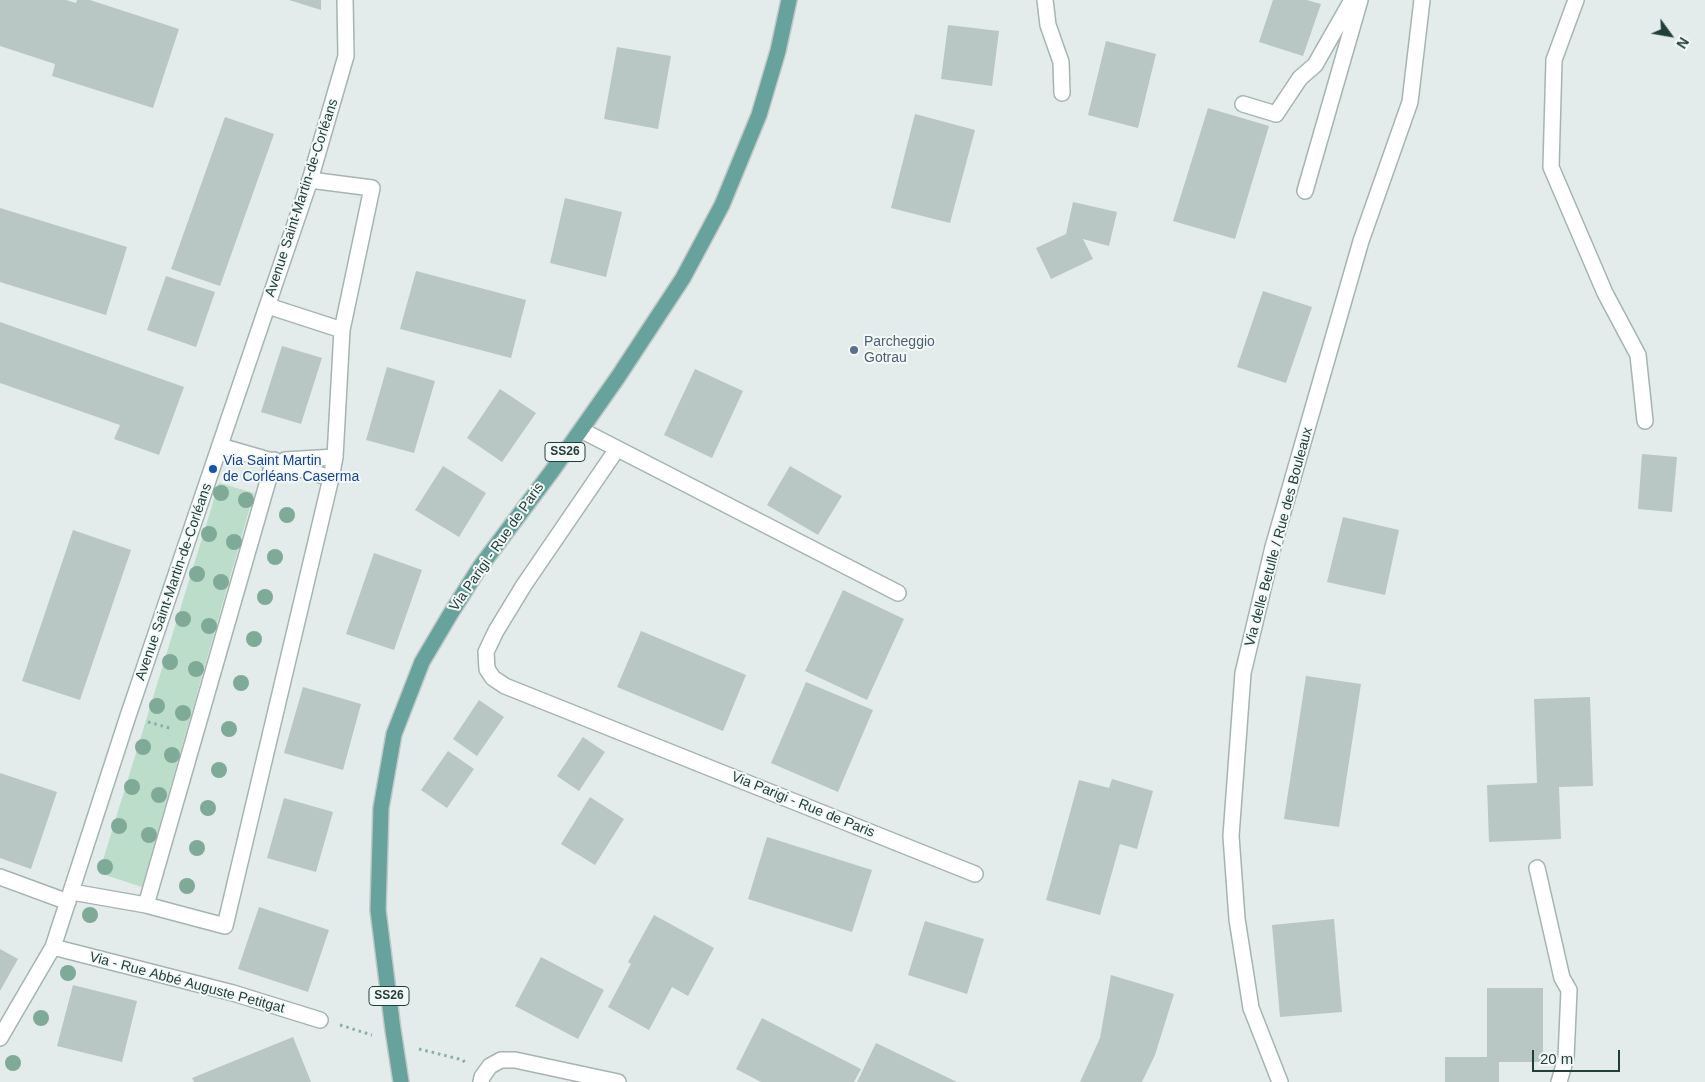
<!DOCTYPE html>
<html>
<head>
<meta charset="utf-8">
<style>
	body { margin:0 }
	#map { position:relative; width:1705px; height:1082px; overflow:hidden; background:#e3ecea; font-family:Arial,sans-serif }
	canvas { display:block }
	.north { position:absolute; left:1645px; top:10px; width:50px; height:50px; -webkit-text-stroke:4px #f3f9f7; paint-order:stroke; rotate:122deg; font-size:14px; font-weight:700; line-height:20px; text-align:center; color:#223e3b }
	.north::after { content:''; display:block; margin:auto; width:18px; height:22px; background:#223e3b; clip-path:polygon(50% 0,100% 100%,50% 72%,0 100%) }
	.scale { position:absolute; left:1532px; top:1050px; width:88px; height:22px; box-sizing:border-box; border:2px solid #223e3b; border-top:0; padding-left:6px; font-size:15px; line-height:18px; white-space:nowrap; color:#223e3b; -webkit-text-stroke:4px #f3f9f7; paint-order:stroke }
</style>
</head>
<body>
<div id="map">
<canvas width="1705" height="1082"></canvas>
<div class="north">N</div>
<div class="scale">20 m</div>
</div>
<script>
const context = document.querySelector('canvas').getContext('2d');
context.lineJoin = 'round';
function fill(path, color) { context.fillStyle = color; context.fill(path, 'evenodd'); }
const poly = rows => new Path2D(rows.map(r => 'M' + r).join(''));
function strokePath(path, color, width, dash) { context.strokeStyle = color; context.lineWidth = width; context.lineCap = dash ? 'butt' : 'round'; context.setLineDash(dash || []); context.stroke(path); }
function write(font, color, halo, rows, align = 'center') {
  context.font = font + ' Arial,sans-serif'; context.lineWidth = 4; context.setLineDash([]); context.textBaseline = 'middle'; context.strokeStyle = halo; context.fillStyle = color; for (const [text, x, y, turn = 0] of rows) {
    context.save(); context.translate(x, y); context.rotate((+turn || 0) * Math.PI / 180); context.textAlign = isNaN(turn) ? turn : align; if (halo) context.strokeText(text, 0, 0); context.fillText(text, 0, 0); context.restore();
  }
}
const green = poly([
	[219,483,254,493,142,887,99,873]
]);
const building = poly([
	[0,0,66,0,76,3,77,0,90,0,179,29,153,108,52,76,55,64,0,46],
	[289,0,321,0,321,10],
	[1273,0,1307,0,1321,4,1303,56,1259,42],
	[948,25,999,31,992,86,941,79],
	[1106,41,1156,54,1138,128,1088,115],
	[617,47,671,56,658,129,604,119],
	[1208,108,1269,126,1235,239,1173,221],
	[915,114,975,130,950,223,891,208],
	[225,117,274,134,220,286,171,269],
	[565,198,622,212,606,277,550,263],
	[1073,202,1117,212,1109,246,1083,239,1093,259,1051,279,1036,248,1066,234],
	[0,208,127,247,106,315,0,282],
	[416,271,526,300,511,358,400,329],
	[166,276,215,292,196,347,147,330],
	[1263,291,1312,307,1286,383,1237,367],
	[0,322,184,387,159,455,114,439,120,425,0,383],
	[282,346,322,358,301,424,261,412],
	[387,367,435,381,414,453,366,440],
	[695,369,743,391,712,458,664,435],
	[500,389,536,413,502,462,467,438],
	[1642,454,1677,457,1672,512,1638,509],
	[443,466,486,493,459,537,415,510],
	[790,466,842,496,818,535,767,505],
	[1343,517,1399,530,1385,595,1327,582],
	[73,530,131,550,80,700,22,681],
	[374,553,422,570,394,650,346,634],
	[843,590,904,619,867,700,805,671],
	[641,631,746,675,723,731,617,687],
	[1306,676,1361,684,1339,827,1284,819],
	[806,682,873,710,838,792,771,763],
	[303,687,361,704,343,770,284,753],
	[1590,697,1593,786,1559,787,1561,839,1489,842,1487,785,1537,783,1534,699],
	[479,700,504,717,477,756,453,739],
	[583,737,605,752,579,791,557,776],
	[448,751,474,769,447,808,421,790],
	[0,773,57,792,31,869,0,858],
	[1112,779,1153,791,1137,849,1120,844,1100,915,1046,900,1079,780,1109,788],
	[590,797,624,819,595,865,561,844],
	[284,798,333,812,316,872,267,858],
	[767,837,872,870,852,932,748,899],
	[259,907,329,930,308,992,238,969],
	[654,915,714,948,688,996,672,987,649,1030,608,1007,631,964,628,962],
	[1334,919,1342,1012,1280,1017,1272,925],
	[925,921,984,939,967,994,908,975],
	[0,949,18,959,0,991],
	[541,957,604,990,578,1039,515,1006],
	[1111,975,1174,994,1155,1055,1142,1082,1080,1082,1100,1038],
	[73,985,137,1001,122,1062,57,1046],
	[1487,988,1543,988,1543,1062,1499,1062,1499,1082,1445,1082,1445,1057,1487,1057],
	[762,1018,861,1069,854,1082,761,1082,736,1069],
	[293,1037,311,1082,194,1082,192,1078],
	[876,1043,957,1082,857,1082]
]);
const path = poly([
	[148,722,173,729],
	[340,1025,372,1035],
	[419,1049,463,1060,465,1063]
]);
const minor = poly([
	[1045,0,1048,25,1061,62,1062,93],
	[1576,0,1554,60,1551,167,1605,293,1638,355,1645,421],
	[1243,104,1276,114,1300,78,1315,65,1352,0],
	[310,180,372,188,342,330,335,457,331,478],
	[1305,191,1360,0],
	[268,306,342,330],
	[581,430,898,593],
	[617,449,524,585,496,631,486,652,487,669,493,678,505,686,975,874],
	[285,460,335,457],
	[1537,868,1562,978,1569,990,1566,1058,1559,1082],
	[0,877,68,902],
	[72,892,146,905,225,926,331,478,220,446],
	[146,905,274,460],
	[53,947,233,993,320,1020],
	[0,1038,53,947,128,716,310,180,346,56,345,0],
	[481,1082,482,1077,490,1066,501,1060,515,1060,618,1082],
	[1280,1082,1251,1008,1237,919,1231,836,1243,673,1273,547,1361,241,1410,102,1422,0]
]);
const major = poly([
	[401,1082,393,1030,378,910,381,808,394,734,422,662,451,613,480,567,552,471,618,377,683,278,722,205,759,115,778,51,789,0]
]);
const trees = [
	[221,493],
	[246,500],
	[287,515],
	[209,534],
	[234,542],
	[275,557],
	[197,574],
	[221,582],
	[265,597],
	[183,619],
	[209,626],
	[254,639],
	[170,662],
	[196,669],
	[241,683],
	[157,706],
	[183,713],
	[229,729],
	[143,747],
	[172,755],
	[219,770],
	[132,787],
	[159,795],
	[208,808],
	[119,826],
	[149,835],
	[197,848],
	[105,867],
	[187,886],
	[90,915],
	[68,973],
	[41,1018],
	[13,1063]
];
const markers = [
	[854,350,5,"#5c6f8a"],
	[213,469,5,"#1a4fb4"]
];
const shields = [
	[565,452,40],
	[389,996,40]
];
const shieldNames = [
	["SS26",565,452],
	["SS26",389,996]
];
const streetNames = [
	["Avenue Saint-Martin-de-Corléans",302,198,-72],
	["Via delle Betulle / Rue des Bouleaux",1279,537,-75],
	["Via Parigi - Rue de Paris",497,547,-55],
	["Avenue Saint-Martin-de-Corléans",174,582,-71],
	["Via Parigi - Rue de Paris",803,805,22],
	["Via - Rue Abbé Auguste Petitgat",187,983,15]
];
const serviceNames = [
	["Parcheggio",864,342],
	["Gotrau",864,358]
];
const transitNames = [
	["Via Saint Martin",223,461],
	["de Corléans Caserma",223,477]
];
fill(green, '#bcddca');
fill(building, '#b8c7c3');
strokePath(minor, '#a5b4b2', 18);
strokePath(major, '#c1c9c8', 18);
strokePath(path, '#83b0a9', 3, [2.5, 4]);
strokePath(minor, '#fff', 15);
strokePath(major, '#67a29c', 15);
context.fillStyle = '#7faa98';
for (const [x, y] of trees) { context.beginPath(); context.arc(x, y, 8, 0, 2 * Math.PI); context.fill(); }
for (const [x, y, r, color] of markers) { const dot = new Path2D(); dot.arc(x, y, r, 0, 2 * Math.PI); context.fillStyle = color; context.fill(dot); strokePath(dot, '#f3f9f7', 2); }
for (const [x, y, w] of shields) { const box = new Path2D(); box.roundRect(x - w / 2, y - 9.5, w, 19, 4); context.fillStyle = '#f3f9f7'; context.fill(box); strokePath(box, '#223e3b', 1); }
write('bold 12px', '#223e3b', null, shieldNames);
write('14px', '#223e3b', '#f3f9f7', streetNames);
write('14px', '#4e5e75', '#f3f9f7', serviceNames, 'left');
write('14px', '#164399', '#f3f9f7', transitNames, 'left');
</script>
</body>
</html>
